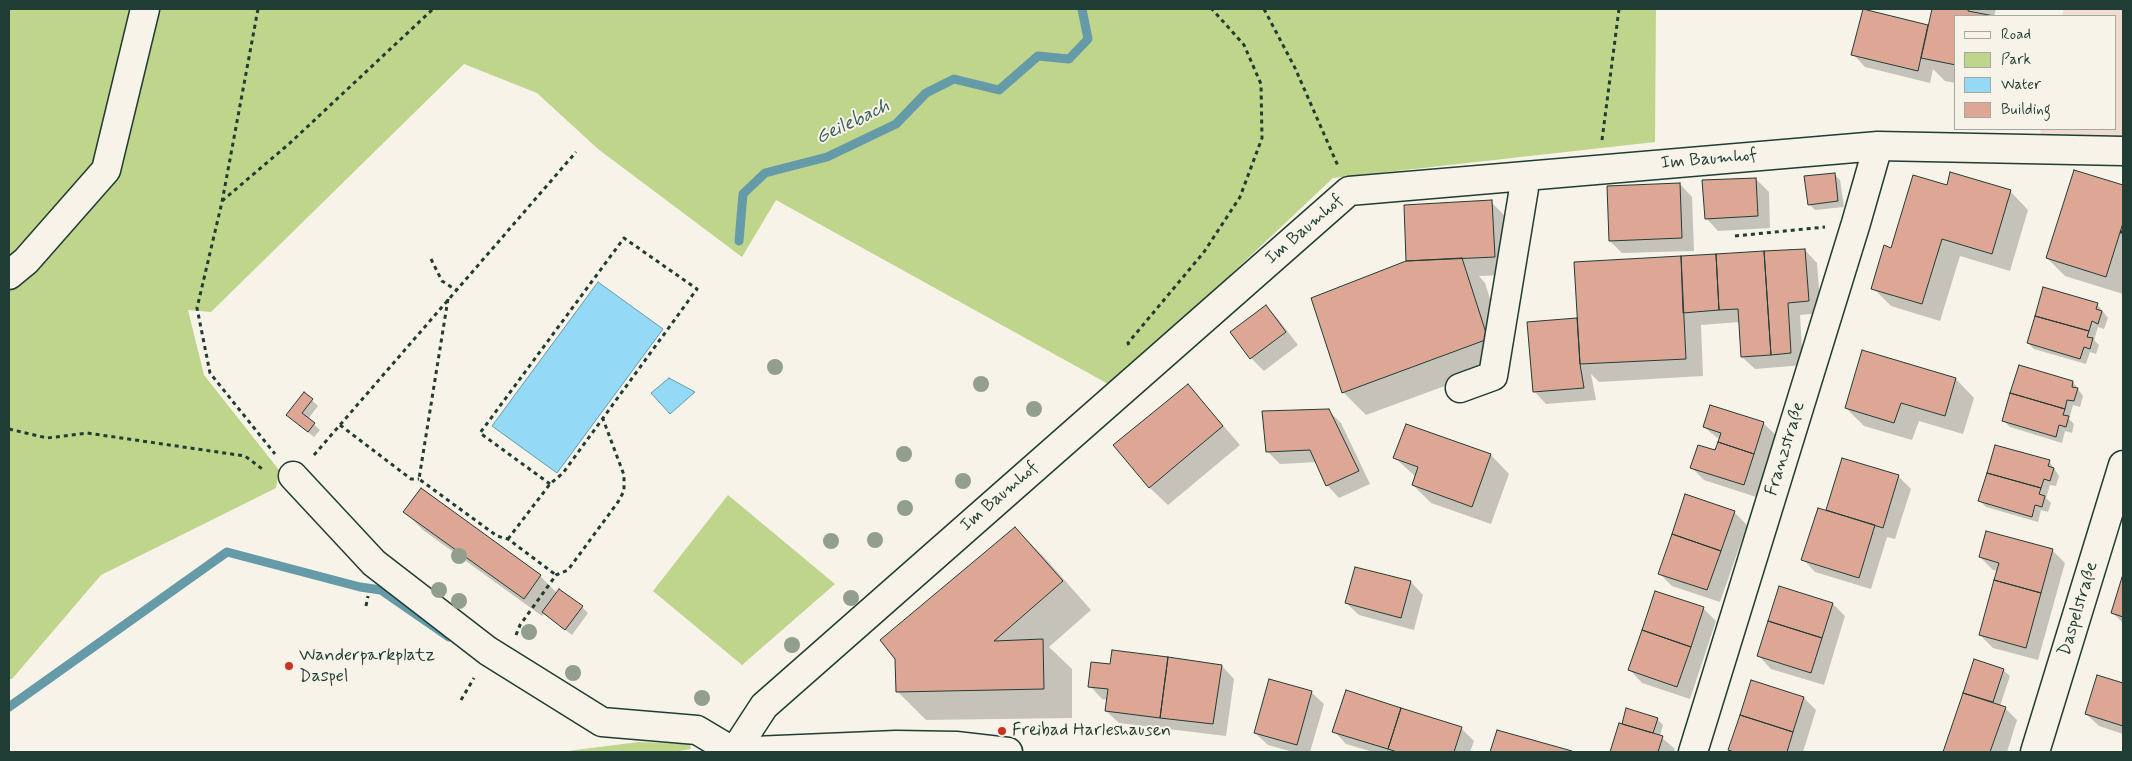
<!DOCTYPE html>
<html>
<head>
<meta charset="utf-8">
<style>
	body { margin:0 }
	#map { position:relative; width:2132px; height:761px; overflow:hidden; background:#f7f3e8; font-family:Mynerve,sans-serif }
	canvas { display:block }
	.frame { position:absolute; inset:0; border:10px solid #1f3d34; pointer-events:none }
	.legend { position:absolute; left:1954px; top:15px; width:162px; height:115px; box-sizing:border-box; background:#f7f3e8; border:1px solid #a1aaa0; margin:0; padding:6px 9px; list-style:none; font-size:15px; color:#1f3d34 }
	.legend li { display:flex; align-items:center; gap:10px; height:25px }
	.legend b { width:25px; border:1px solid #a1aaa0 }
</style>
</head>
<body>
<div id="map">
<canvas width="2132" height="761"></canvas>
<div class="frame"></div>
<ul class="legend">
<li><b style="height:6px;background:#f7f3e8"></b>Road</li>
<li><b style="height:14px;background:#bed58b"></b>Park</li>
<li><b style="height:14px;background:#94d9f6"></b>Water</li>
<li><b style="height:14px;background:#dea795"></b>Building</li>
</ul>
</div>
<script>
const context = document.querySelector('canvas').getContext('2d');
context.lineJoin = 'round';
function fill(path, color) { context.fillStyle = color; context.fill(path, 'evenodd'); }
const poly = rows => new Path2D(rows.map(r => 'M' + r).join(''));
function strokePath(path, color, width, dash) { context.strokeStyle = color; context.lineWidth = width; context.lineCap = dash ? 'butt' : 'round'; context.setLineDash(dash || []); context.stroke(path); }
function write(font, color, halo, rows, align = 'center') {
  context.font = font + ' Mynerve,sans-serif'; context.lineWidth = 4; context.setLineDash([]); context.textBaseline = 'middle'; context.strokeStyle = halo; context.fillStyle = color; for (const [text, x, y, turn = 0] of rows) {
    context.save(); context.translate(x, y); context.rotate((+turn || 0) * Math.PI / 180); context.textAlign = isNaN(turn) ? turn : align; if (halo) context.strokeText(text, 0, 0); context.fillText(text, 0, 0); context.restore();
  }
}
const built = poly([
	[2064,9,2123,9,2123,151,2037,149,2041,129,2116,129,2116,16,2062,16]
]);
const green = poly([
	[9,9,1656,9,1655,142,1333,178,1157,344,1110,385,776,200,742,257,598,149,537,93,464,64,211,312,188,310,204,375,279,470,276,488,101,575,12,679,9,679],
	[728,495,835,584,742,665,653,591],
	[639,742,690,744,691,749,673,752,560,752]
]);
const water = poly([
	[598,282,663,329,557,473,492,426,598,282],
	[669,378,695,392,670,414,651,393,669,378]
]);
const shadow = poly([
	[1934,9,1996,9,1994,16,1956,16,1956,83,1945,81,1933,69,1930,83,1865,67,1853,54,1864,10,1929,28],
	[2075,171,2123,186,2123,294,2065,276,2047,258],
	[1834,174,1840,180,1844,207,1815,210,1809,204],
	[1756,179,1769,192,1770,228,1718,231,1706,218],
	[1680,184,1692,197,1694,251,1622,253,1610,241],
	[1947,187,2010,191,2028,210,2010,271,1960,256,1940,321,1891,306,1873,288,1892,249],
	[1491,202,1509,220,1512,275,1479,276,1485,283,1510,362,1366,415,1343,392,1407,262],
	[1805,250,1817,263,1821,313,1800,315,1803,365,1755,369,1742,357,1740,322,1701,325,1703,376,1599,382,1591,374,1596,400,1546,404,1534,391,1528,323,1578,319],
	[2097,304,2108,318,2104,329,2098,327,2094,340,2099,345,2096,354,2090,352,2086,364,2034,349,2028,343],
	[1266,306,1278,319,1298,345,1264,371,1251,358,1231,332],
	[1863,351,1956,379,1974,398,1963,434,1919,421,1912,440,1864,426,1846,408],
	[2073,382,2083,396,2080,407,2073,405,2069,419,2074,424,2072,433,2065,431,2062,443,2010,427,2004,421],
	[1188,385,1240,445,1168,505,1149,487],
	[305,394,318,406,308,419,320,430,314,437,294,421],
	[1328,410,1341,423,1370,484,1339,498,1327,485,1317,462,1280,464,1267,451],
	[1763,423,1776,435,1756,497,1704,480,1692,468,1716,452,1720,440,1704,427],
	[1407,425,1491,455,1509,474,1491,524,1431,503,1413,485,1416,477,1394,457],
	[1843,459,1898,476,1911,489,1895,539,1887,537,1871,589,1815,572,1803,559,1826,512],
	[2049,461,2059,476,2056,486,2050,485,2046,498,2051,503,2048,512,2041,510,2038,522,1986,507,1980,501],
	[421,490,540,576,557,593,559,590,582,607,588,613,572,635,544,614,542,616,423,530,405,512],
	[1734,512,1747,525,1720,602,1672,586,1659,573],
	[1015,528,1044,557,1091,610,1049,647,1072,669,1072,718,926,720,897,691],
	[2052,550,2065,563,2038,660,1993,648,1980,635,1998,571,1993,570,1980,557],
	[1356,568,1411,582,1423,595,1414,630,1359,615,1346,603],
	[2123,578,2123,623,2112,612],
	[1833,604,1845,616,1824,685,1771,669,1759,656],
	[1703,608,1716,621,1690,699,1642,683,1630,670],
	[1975,661,2003,670,2010,676,2000,706,2005,708,2017,720,2007,752,1945,752],
	[1111,665,1222,666,1234,679,1226,736,1119,723,1106,711,1108,700,1102,699,1090,686],
	[2098,676,2123,684,2123,734,2099,726,2086,714],
	[1311,692,1324,704,1310,752,1293,752,1268,745,1255,733],
	[1804,698,1816,710,1803,752,1732,752,1730,750],
	[1657,719,1663,725,1660,736,1675,749,1674,752,1612,752,1620,724],
	[1461,728,1474,741,1470,752,1373,752,1346,744,1334,731],
	[1497,731,1572,752,1491,752]
]);
const stream = poly([
	[739,241,743,194,765,173,827,157,896,124,926,93,954,79,999,90,1038,56,1069,59,1088,39,1082,9],
	[9,707,227,552,360,587,381,590,449,637]
]);
const building = poly([
	[1863,9,1928,25,1918,71,1851,55,1863,9],
	[1932,9,1968,9,1968,11,1994,16,1956,16,1956,65,1921,58,1932,9],
	[2074,170,2123,185,2123,223,2106,277,2046,258,2074,170],
	[1950,172,2011,190,1992,254,1942,239,1922,304,1871,289,1884,245,1891,248,1913,175,1947,185,1950,172],
	[1835,173,1838,201,1808,205,1804,176,1835,173],
	[1756,178,1758,216,1705,219,1702,180,1756,178],
	[1680,183,1682,238,1609,241,1607,186,1680,183],
	[1492,200,1495,257,1406,261,1404,205,1492,200],
	[1805,249,1809,301,1788,303,1791,353,1771,355,1764,251,1805,249],
	[1764,251,1771,355,1741,357,1738,309,1719,310,1716,254,1764,251],
	[1716,254,1719,310,1683,313,1681,256,1716,254],
	[1681,256,1686,359,1580,364,1574,262,1681,256],
	[1462,258,1488,339,1342,393,1311,298,1406,261,1462,258],
	[2043,287,2098,303,2096,309,2102,311,2098,324,2092,321,2089,331,2035,316,2043,287],
	[1266,305,1286,332,1250,359,1230,332,1266,305],
	[2035,316,2089,331,2087,337,2093,338,2090,349,2084,347,2080,359,2027,343,2035,316],
	[1577,318,1580,364,1584,388,1533,392,1527,322,1577,318],
	[1862,350,1956,378,1945,416,1901,403,1894,423,1845,408,1862,350],
	[2019,365,2073,381,2072,387,2078,388,2074,401,2067,400,2065,409,2010,393,2019,365],
	[1188,384,1223,426,1149,488,1113,445,1188,384],
	[304,392,313,399,302,413,315,423,308,432,286,415,304,392],
	[2010,393,2065,409,2063,415,2069,416,2066,427,2059,425,2056,437,2002,421,2010,393],
	[1710,405,1764,422,1754,454,1718,442,1721,433,1703,427,1710,405],
	[1329,409,1359,471,1326,486,1310,450,1266,452,1262,411,1329,409],
	[1406,424,1491,454,1472,507,1412,485,1418,467,1393,458,1406,424],
	[1718,442,1754,454,1744,485,1690,468,1698,445,1715,450,1718,442],
	[1995,445,2050,460,2048,466,2054,468,2050,481,2044,479,2041,488,1987,473,1995,445],
	[1842,458,1899,475,1883,528,1826,510,1842,458],
	[1987,473,2041,488,2039,494,2045,496,2042,507,2035,505,2032,517,1978,501,1987,473],
	[421,488,541,575,524,599,403,512,421,488],
	[1685,494,1735,511,1721,551,1672,534,1685,494],
	[1818,508,1875,525,1859,578,1801,560,1818,508],
	[1015,527,1063,581,994,641,1043,639,1044,689,896,692,895,659,880,640,1015,527],
	[1986,531,2053,549,2041,593,1994,580,1999,563,1979,557,1986,531],
	[1672,534,1721,551,1707,590,1658,574,1672,534],
	[1355,567,1411,581,1401,618,1345,603,1355,567],
	[2123,574,2123,617,2111,613,2123,574],
	[1994,580,2041,593,2026,648,1979,635,1994,580],
	[1779,586,1833,603,1822,638,1768,621,1779,586],
	[559,589,583,606,565,630,542,612,559,589],
	[1655,591,1704,607,1691,647,1642,630,1655,591],
	[1768,621,1822,638,1811,673,1757,656,1768,621],
	[1642,630,1691,647,1677,687,1628,670,1642,630],
	[1112,650,1168,657,1160,718,1105,711,1108,689,1088,687,1091,662,1110,664,1112,650],
	[1168,657,1222,665,1213,724,1160,718,1168,657],
	[1974,659,2004,669,1993,702,1963,693,1974,659],
	[2097,675,2123,683,2123,726,2085,714,2097,675],
	[1269,679,1312,691,1297,745,1254,733,1269,679],
	[1751,680,1804,697,1793,732,1740,715,1751,680],
	[1346,690,1401,708,1388,749,1332,732,1346,690],
	[1963,693,2006,707,1990,752,1943,752,1963,693],
	[1401,708,1462,727,1454,752,1397,752,1388,749,1401,708],
	[1626,708,1658,718,1653,733,1622,724,1626,708],
	[1740,715,1793,732,1787,752,1734,752,1728,750,1740,715],
	[1619,723,1663,736,1658,752,1610,752,1619,723],
	[1497,730,1572,751,1572,752,1490,752,1497,730]
]);
const path = poly([
	[258,9,222,202,197,308,210,373,275,454],
	[1264,9,1295,68,1338,166],
	[1602,140,1619,9],
	[222,201,290,143,433,9],
	[2120,232,2123,232],
	[1735,236,1825,227],
	[431,259,442,281,456,290],
	[448,299,419,479,497,536,508,539,556,575],
	[1129,345,1128,343,1204,252,1240,197,1262,138,1261,84,1244,45,1212,9],
	[340,425,411,479,419,479],
	[9,429,47,438,87,433,245,456,265,471],
	[314,455,576,152],
	[508,539,550,484,563,473,697,289,624,238,480,433,550,484],
	[366,606,368,596],
	[516,635,520,625,556,575,568,570,618,502,624,491,624,475,603,419],
	[461,700,474,678]
]);
const minor = poly([
	[9,275,26,261,106,170,145,9],
	[1460,388,1493,376,1526,176],
	[293,476,374,563,488,651,602,722,697,730,734,752,764,706,1349,191,1878,146,2123,151],
	[1693,752,1856,223,1878,146],
	[2035,752,2123,465]
]);
const major = poly([
	[730,752,896,745,956,746,1008,752]
]);
const trees = [
	[775,367],
	[981,384],
	[1034,409],
	[904,454],
	[963,481],
	[905,508],
	[875,540],
	[831,541],
	[459,556],
	[439,590],
	[851,598],
	[459,601],
	[529,632],
	[792,645],
	[573,673],
	[702,698]
];
const markers = [
	[289,666,5,"#c8321e"],
	[1002,731,5,"#c8321e"]
];
const streetNames = [
	["Im Baumhof",1709,160,-5],
	["Im Baumhof",1305,230,-41],
	["Franzstraße",1786,449,-73],
	["Im Baumhof",1000,497,-41],
	["Daspelstraße",2079,609,-73]
];
const poiNames = [
	["Wanderparkplatz",299,656],
	["Daspel",299,677],
	["Freibad Harleshausen",1012,731]
];
const waterNames = [
	["Geilebach",853,123,-26]
];
fill(built, '#f0dccf');
fill(green, '#bed58b');
fill(water, '#94d9f6');
strokePath(water, '#659ba8', 1);
fill(shadow, '#0003');
strokePath(stream, '#659ba8', 9);
fill(building, '#dea795');
strokePath(building, '#1f3d34', 1);
strokePath(minor, '#1f3d34', 31);
strokePath(major, '#1f3d34', 31);
strokePath(path, '#1f3d34', 3, [4, 4]);
strokePath(minor, '#f7f3e8', 28);
strokePath(major, '#f7f3e8', 28);
context.fillStyle = '#929f8e';
for (const [x, y] of trees) { context.beginPath(); context.arc(x, y, 8, 0, 2 * Math.PI); context.fill(); }
for (const [x, y, r, color] of markers) { const dot = new Path2D(); dot.arc(x, y, r, 0, 2 * Math.PI); context.fillStyle = color; context.fill(dot); strokePath(dot, '#f7f3e8', 2); }
write('18px', '#1f3d34', '#f7f3e8', streetNames);
write('18px', '#1f3d34', '#f7f3e8', poiNames, 'left');
write('italic 19px', '#365c5b', '#f7f3e8', waterNames);
</script>
</body>
</html>
